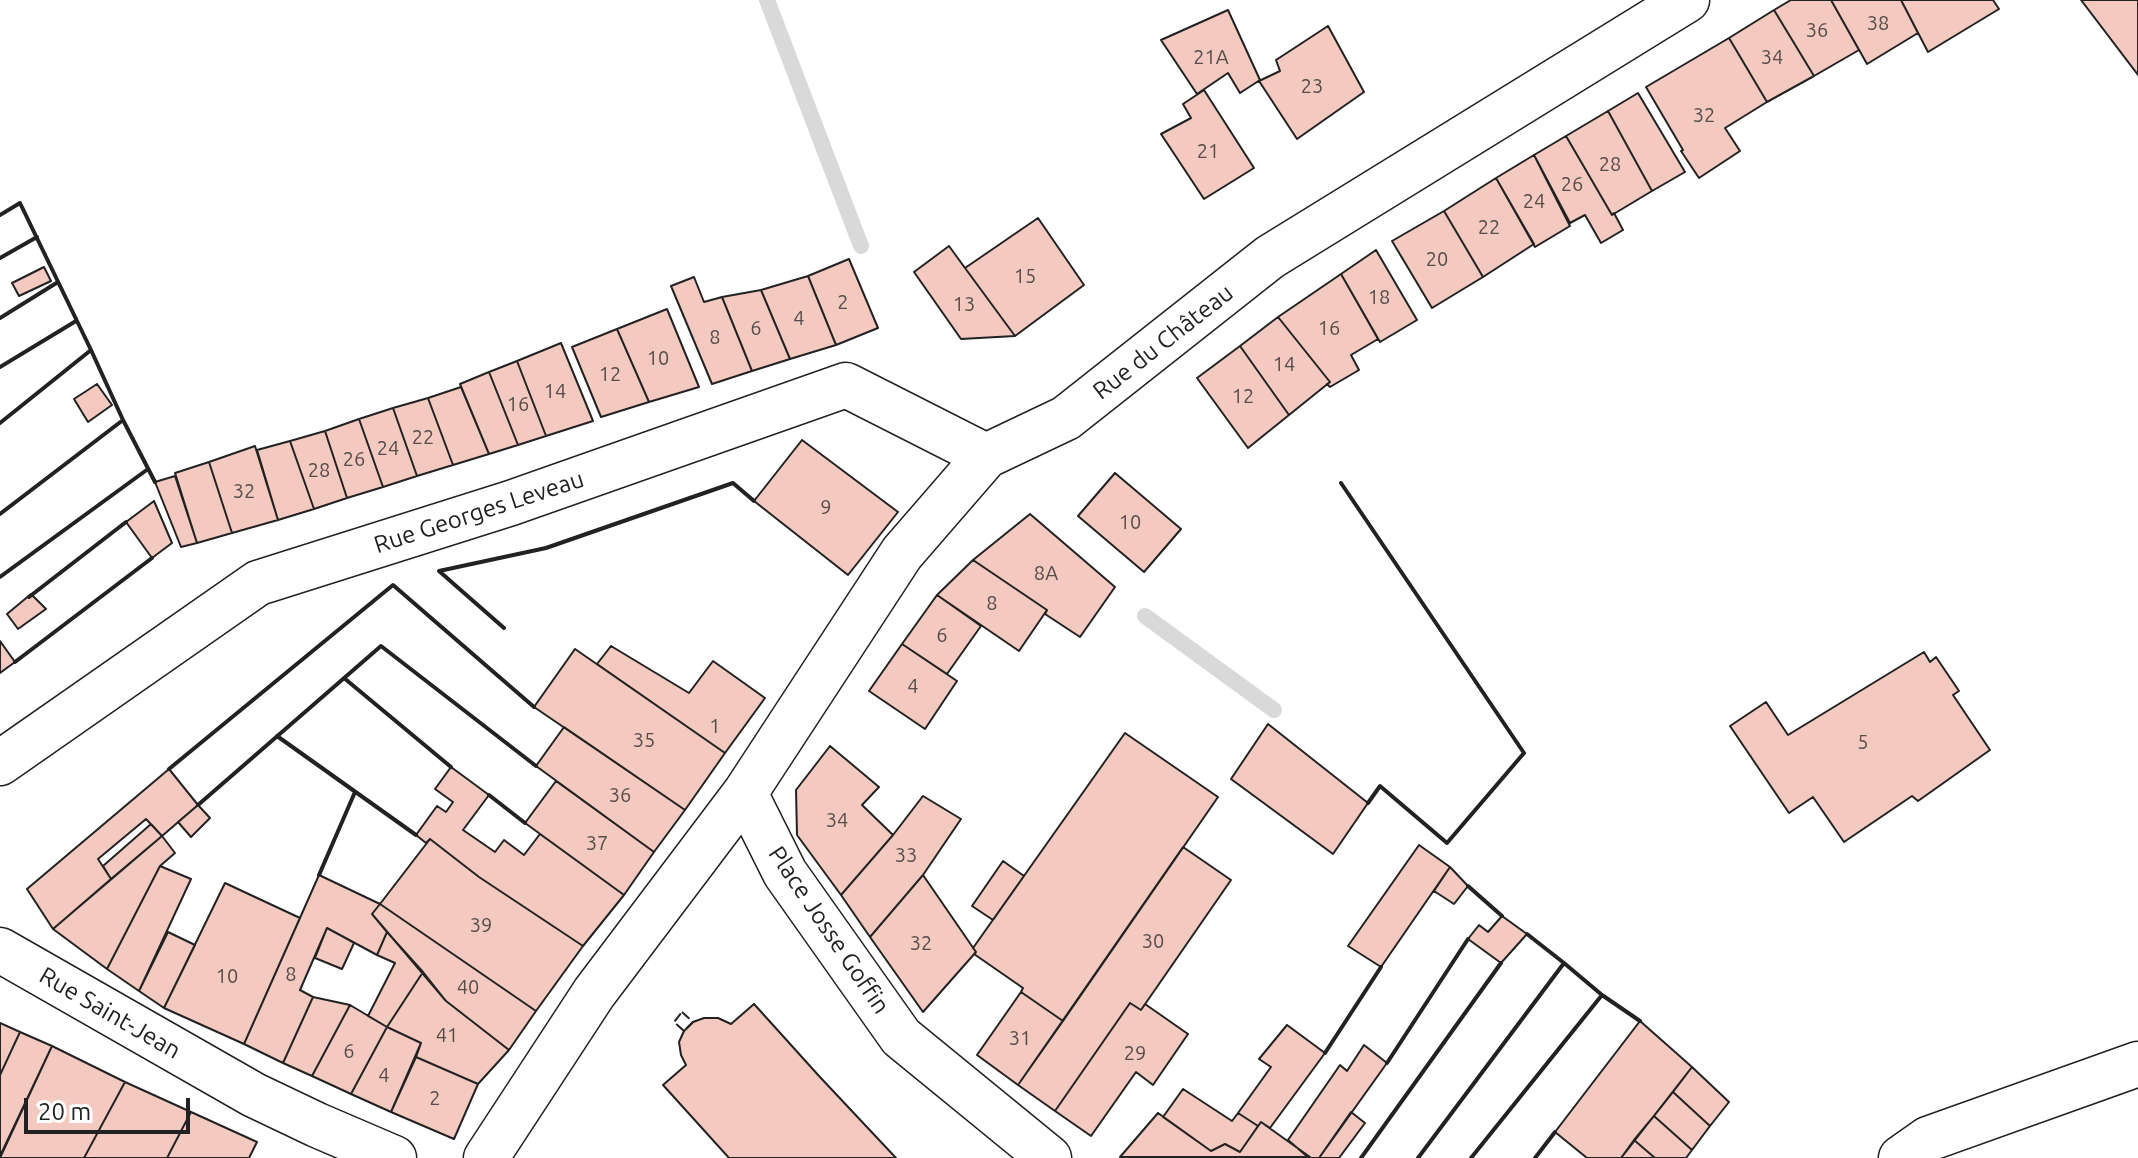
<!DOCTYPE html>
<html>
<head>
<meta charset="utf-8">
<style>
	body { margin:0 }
	#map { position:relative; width:2138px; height:1158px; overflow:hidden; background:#fff; font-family:Ubuntu,sans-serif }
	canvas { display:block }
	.scale { position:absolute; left:24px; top:1098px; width:166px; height:36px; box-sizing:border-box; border:4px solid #222; border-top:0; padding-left:10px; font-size:24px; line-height:28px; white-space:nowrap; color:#222; -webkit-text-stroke:6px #fff; paint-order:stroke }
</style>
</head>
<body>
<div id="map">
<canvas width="2138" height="1158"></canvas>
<div class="scale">20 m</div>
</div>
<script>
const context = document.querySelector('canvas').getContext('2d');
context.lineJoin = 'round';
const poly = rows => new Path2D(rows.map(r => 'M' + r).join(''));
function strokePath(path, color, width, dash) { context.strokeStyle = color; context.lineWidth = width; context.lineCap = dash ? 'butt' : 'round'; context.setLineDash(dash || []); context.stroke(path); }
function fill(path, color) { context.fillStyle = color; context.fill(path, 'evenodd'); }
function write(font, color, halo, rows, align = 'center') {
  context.font = font + ' Ubuntu,sans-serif'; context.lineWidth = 6; context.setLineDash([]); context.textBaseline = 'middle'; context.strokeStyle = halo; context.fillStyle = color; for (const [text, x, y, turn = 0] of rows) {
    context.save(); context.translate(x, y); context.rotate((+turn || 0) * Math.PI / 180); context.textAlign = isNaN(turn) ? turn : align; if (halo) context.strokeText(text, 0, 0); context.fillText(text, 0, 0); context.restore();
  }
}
const stream = poly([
	[767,0,861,246],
	[1145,616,1274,710]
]);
const building = poly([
	[1791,0,1831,0,1859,50,1814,76,1774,10,1791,0],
	[1831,0,1901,0,1918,33,1867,64,1831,0],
	[1901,0,1993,0,1999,9,1928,52,1901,0],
	[2081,0,2138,0,2138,75,2081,0],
	[1228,10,1260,80,1240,93,1228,73,1197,94,1161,40,1228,10],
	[1774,10,1814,76,1767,102,1729,38,1774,10],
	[1328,26,1364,92,1297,139,1259,81,1280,71,1276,60,1328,26],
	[1729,38,1767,102,1725,128,1740,151,1699,178,1681,151,1683,150,1646,87,1729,38],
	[1204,90,1254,168,1204,199,1161,134,1191,118,1183,104,1204,90],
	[1638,93,1685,172,1652,191,1608,111,1638,93],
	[1608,111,1652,191,1612,215,1566,136,1608,111],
	[1566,136,1612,215,1614,213,1623,230,1601,243,1585,215,1570,223,1534,155,1566,136],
	[1534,155,1570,226,1535,247,1496,178,1534,155],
	[1496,178,1534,244,1483,277,1444,211,1496,178],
	[1444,211,1483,277,1432,308,1392,241,1444,211],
	[1038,218,1084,285,1015,336,965,268,1038,218],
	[949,246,965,268,1015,336,961,339,914,272,949,246],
	[1376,250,1417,320,1380,342,1341,274,1376,250],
	[849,259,878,328,836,345,808,276,849,259],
	[44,267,51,281,19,296,12,283,44,267],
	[1341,274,1378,339,1351,355,1359,370,1330,387,1327,384,1330,382,1278,317,1341,274],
	[808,276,836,345,790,359,761,290,808,276],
	[694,277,704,302,722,297,752,371,712,384,671,286,694,277],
	[761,290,790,359,752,371,722,297,761,290],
	[667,309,699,387,649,402,617,329,667,309],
	[1278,317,1330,382,1289,415,1240,346,1278,317],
	[617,329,649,402,601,417,572,347,617,329],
	[561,343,593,421,546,436,517,361,561,343],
	[1240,346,1289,415,1248,448,1197,378,1240,346],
	[517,361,546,436,518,445,489,372,517,361],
	[489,372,518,445,489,454,460,384,489,372],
	[97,384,112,405,88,422,74,399,97,384],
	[461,387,489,454,453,465,428,398,461,387],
	[428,398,453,465,417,476,393,408,428,398],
	[393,408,417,476,383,487,359,419,393,408],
	[359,419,383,487,347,498,325,431,359,419],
	[325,431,347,498,314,509,290,441,325,431],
	[802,440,898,512,848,575,754,501,802,440],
	[290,441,314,509,278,520,257,450,290,441],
	[255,446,278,520,232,533,209,462,255,446],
	[209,462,232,533,197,543,175,473,209,462],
	[1115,473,1181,529,1144,572,1078,516,1115,473],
	[175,476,197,543,181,547,155,482,175,476],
	[154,501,172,543,152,558,126,522,154,501],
	[1030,514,1115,587,1080,637,1045,614,1047,610,973,560,1030,514],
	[973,560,1047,610,1019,651,937,595,973,560],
	[31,594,46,609,18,629,7,614,31,594],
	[937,595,981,626,947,674,902,644,937,595],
	[0,641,15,662,0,673,0,641],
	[902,644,957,681,925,729,869,691,902,644],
	[611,646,689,693,713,661,765,698,725,753,597,664,611,646],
	[575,649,725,753,685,810,534,707,575,649],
	[1924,652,1930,662,1936,657,1959,691,1953,695,1990,750,1918,801,1912,796,1844,842,1813,797,1789,813,1730,726,1766,702,1788,735,1924,652],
	[1268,724,1368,803,1333,854,1231,779,1268,724],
	[564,727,685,810,654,852,536,766,564,727],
	[1125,733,1218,797,1063,1021,1021,992,1023,988,974,954,976,952,973,948,1125,733],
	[830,746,879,787,862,805,893,835,841,895,797,835,796,790,830,746],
	[451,767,489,795,463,830,495,852,504,840,524,855,540,834,624,895,583,946,479,877,430,839,426,843,416,835,437,806,446,812,453,802,435,789,451,767],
	[169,769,198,805,162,836,146,819,98,859,111,879,53,929,27,889,169,769],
	[556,781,654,852,624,895,525,823,556,781],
	[923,796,961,819,923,875,870,937,841,895,893,835,923,796],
	[198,805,210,818,191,837,178,822,198,805],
	[151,824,162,836,111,879,103,866,151,824],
	[162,836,175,853,160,866,107,969,53,929,162,836],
	[430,839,479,877,583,946,536,1011,380,904,430,839],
	[1419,845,1450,867,1381,967,1348,946,1419,845],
	[1183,847,1231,880,1141,1010,1130,1003,1055,1111,1018,1085,1183,847],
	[1003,861,1024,876,993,920,972,906,1003,861],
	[160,866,191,879,139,991,107,969,160,866],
	[1450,867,1468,886,1454,904,1434,891,1450,867],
	[319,875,380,904,372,914,387,932,377,955,327,928,300,990,313,997,283,1063,244,1044,319,875],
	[923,875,976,952,923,1012,870,937,923,875],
	[225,883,300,918,244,1044,164,1008,225,883],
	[380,904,536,1011,509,1050,446,1001,372,914,380,904],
	[1502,916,1527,934,1501,963,1468,939,1479,925,1488,932,1502,916],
	[327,928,354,943,342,969,315,958,327,928],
	[168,932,195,945,164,1008,139,991,168,932],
	[387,932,423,972,387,1027,368,1016,395,963,377,955,387,932],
	[423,972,446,1001,509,1050,478,1084,416,1057,421,1043,387,1027,423,972],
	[1021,992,1063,1021,1018,1085,977,1055,1021,992],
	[313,997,350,1005,312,1076,283,1063,313,997],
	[1130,1003,1141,1010,1145,1004,1188,1034,1153,1085,1136,1072,1091,1136,1055,1111,1130,1003],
	[754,1004,819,1076,896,1158,729,1158,663,1085,686,1065,681,1055,679,1042,684,1031,693,1022,704,1018,718,1018,731,1024,754,1004],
	[350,1005,387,1027,351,1094,312,1076,350,1005],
	[1640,1021,1692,1067,1621,1158,1587,1158,1555,1132,1640,1021],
	[0,1023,20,1032,0,1075,0,1023],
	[1287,1025,1325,1053,1270,1128,1261,1122,1258,1126,1238,1113,1271,1067,1259,1059,1287,1025],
	[387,1027,421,1043,391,1112,351,1094,387,1027],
	[20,1032,52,1046,0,1156,0,1075,20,1032],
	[1364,1045,1387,1063,1319,1158,1309,1158,1288,1140,1340,1065,1347,1071,1364,1045],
	[52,1046,125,1082,84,1158,0,1158,52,1046],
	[416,1057,478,1084,454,1139,391,1112,416,1057],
	[1692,1067,1729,1102,1710,1126,1673,1092,1692,1067],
	[125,1082,191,1112,167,1158,84,1158,125,1082],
	[1183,1089,1232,1121,1238,1113,1258,1126,1240,1152,1225,1144,1211,1151,1163,1117,1183,1089],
	[1673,1092,1710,1126,1692,1150,1654,1116,1673,1092],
	[191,1112,257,1142,249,1158,167,1158,191,1112],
	[1351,1112,1365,1123,1339,1158,1319,1158,1351,1112],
	[1158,1113,1211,1151,1225,1144,1240,1152,1261,1122,1310,1157,1120,1157,1158,1113],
	[1654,1116,1692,1150,1686,1158,1655,1158,1634,1140,1654,1116],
	[1634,1140,1655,1158,1621,1158,1634,1140]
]);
const minor = poly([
	[0,763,258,583,511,503,846,385,986,456],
	[745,793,785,873,901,1037,1049,1158],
	[0,950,254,1095,317,1125,394,1158],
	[486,1158,594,993,745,793,902,553,986,456,1066,418,1270,257,1687,0],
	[1901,1158,1928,1139,2138,1064]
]);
const fence = poly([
	[682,1012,693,1022,684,1031,674,1022,682,1012]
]);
const wall = poly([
	[0,215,20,203,91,350],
	[0,258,37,237],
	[0,318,58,282],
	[0,367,76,321],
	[0,423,91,350,123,420],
	[1341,483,1524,753,1447,843,1380,786,1368,803],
	[0,514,123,420,155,482],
	[0,577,148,469],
	[29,597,126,522],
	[504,628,439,571,546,548,733,483,754,501],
	[15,662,152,558],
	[344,678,451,767],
	[277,736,416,835],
	[169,769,393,585,534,707],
	[489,795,525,823],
	[198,805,381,646,536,766],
	[319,875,355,792],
	[1468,886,1502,916],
	[1602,995,1640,1021],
	[1325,1053,1381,967],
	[1387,1063,1468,939],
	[1361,1158,1501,963],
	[1418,1158,1564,963,1527,934],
	[1471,1158,1602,995,1564,963],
	[1535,1158,1555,1132]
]);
const numberNames = [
	["38",1878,23],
	["36",1817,30],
	["21A",1211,57],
	["34",1772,57],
	["23",1312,86],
	["32",1704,115],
	["21",1208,151],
	["28",1610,164],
	["26",1572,184],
	["24",1534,201],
	["22",1489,227],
	["20",1437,259],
	["15",1025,276],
	["18",1379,297],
	["2",843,302],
	["13",964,304],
	["4",799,318],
	["6",756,328],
	["16",1329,328],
	["8",715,337],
	["10",658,358],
	["14",1284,364],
	["12",610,374],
	["14",555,391],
	["12",1243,396],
	["16",518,404],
	["22",423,437],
	["24",388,448],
	["26",354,459],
	["28",319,470],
	["32",244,491],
	["9",826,507],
	["10",1130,522],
	["8A",1046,573],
	["8",992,603],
	["6",942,635],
	["4",913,686],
	["1",715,726],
	["35",644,740],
	["5",1863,742],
	["36",620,795],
	["34",837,820],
	["37",597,843],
	["33",906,855],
	["39",481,925],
	["30",1153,941],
	["32",921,943],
	["8",291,974],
	["10",227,976],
	["40",468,987],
	["41",447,1035],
	["31",1020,1038],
	["6",349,1051],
	["29",1135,1053],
	["4",384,1075],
	["2",435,1098]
];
const streetNames = [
	["Rue du Château",1163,342,-38],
	["Rue Georges Leveau",479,512,-18],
	["Place Josse Goffin",829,930,56],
	["Rue Saint-Jean",110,1013,30]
];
strokePath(stream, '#d9d9d9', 16);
fill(building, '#f3c9c0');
strokePath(building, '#222', 2);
strokePath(minor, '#222', 47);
strokePath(minor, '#fff', 44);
strokePath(fence, '#222', 2, [10, 4]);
strokePath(wall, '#222', 4);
write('20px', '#564c4a', null, numberNames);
write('24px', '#222', '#fff', streetNames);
</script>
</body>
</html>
